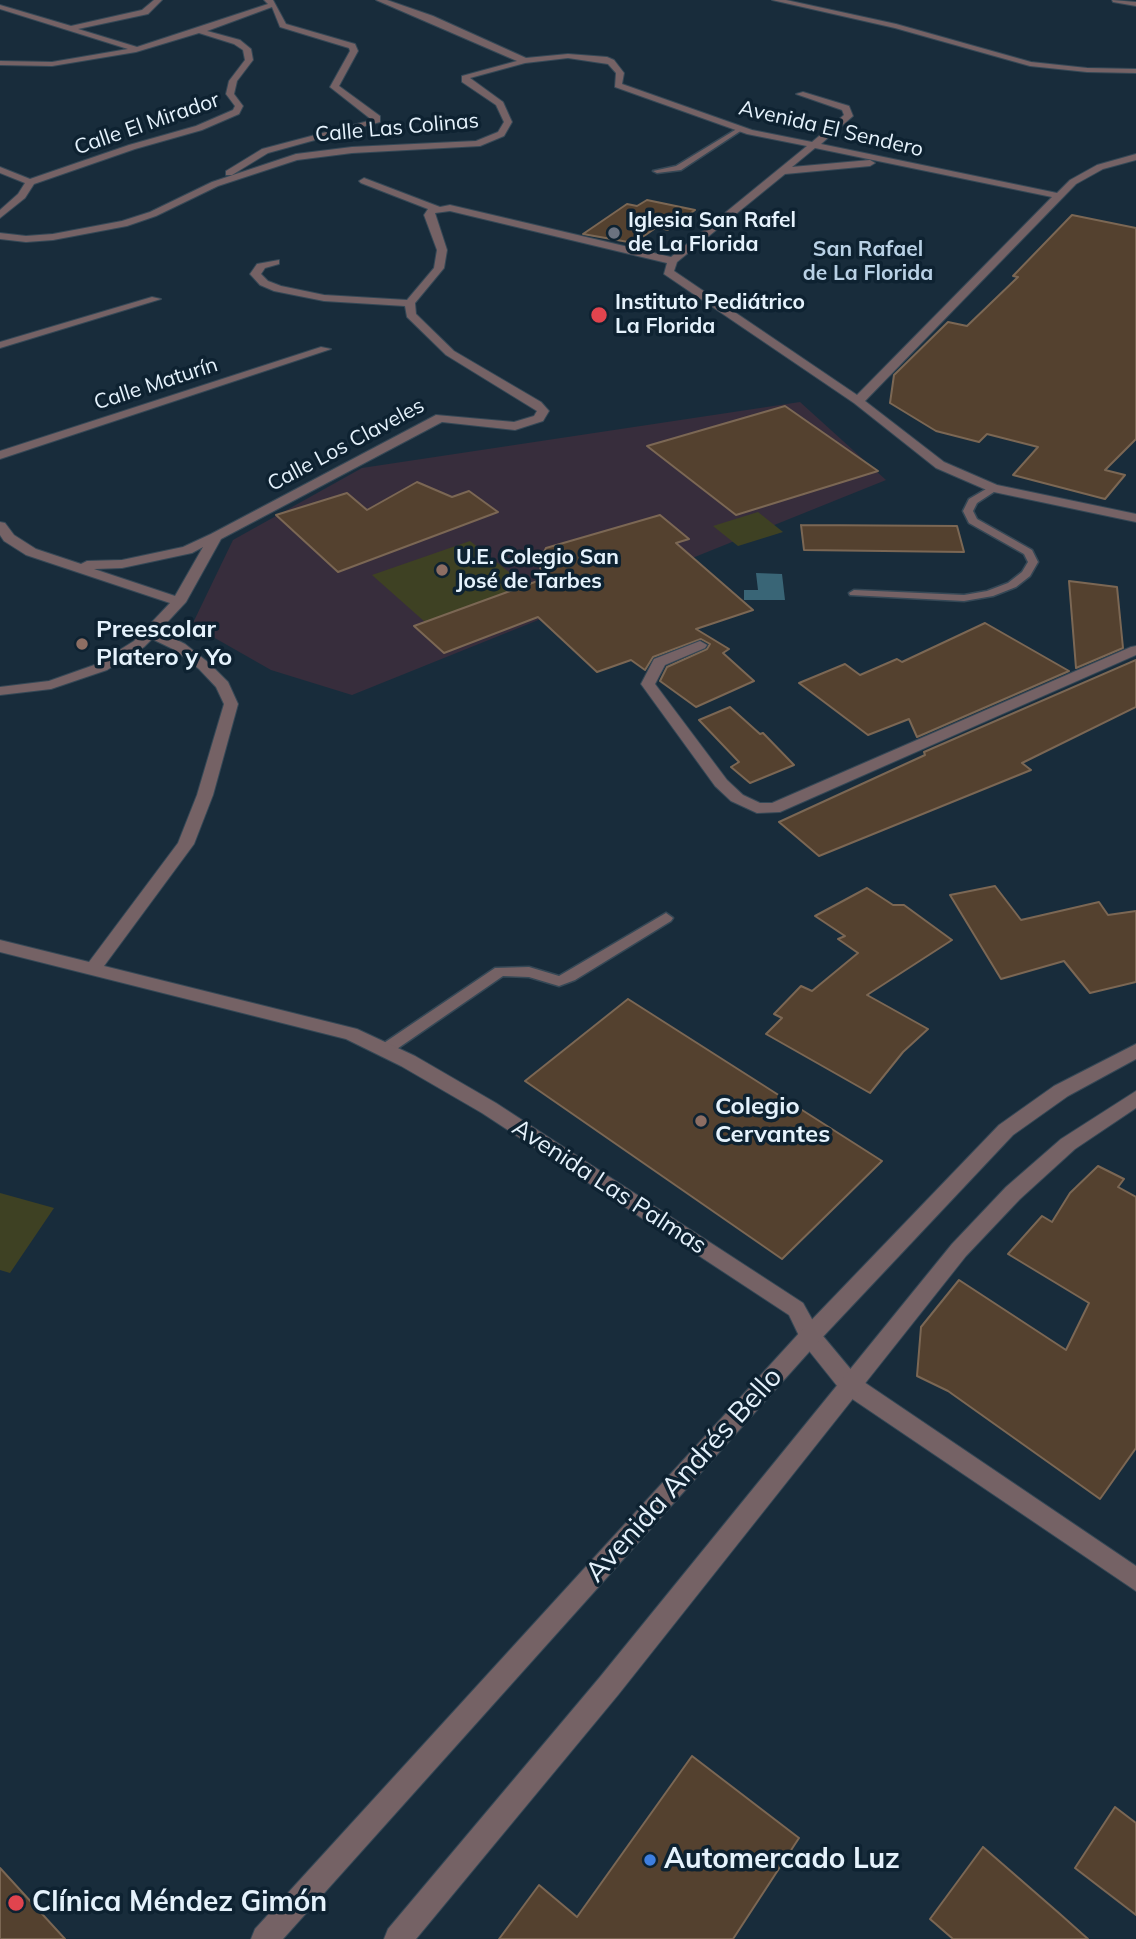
<!DOCTYPE html>
<html>
<head>
<meta charset="utf-8">
<style>
	body { margin:0 }
	canvas { display:block; background:#182c3b }
</style>
</head>
<body>
<canvas width="1136" height="1939"></canvas>
<script>
const context = document.querySelector('canvas').getContext('2d');
context.lineJoin = 'round';
function fill(path, color) { context.fillStyle = color; context.fill(path, 'evenodd'); }
const poly = rows => new Path2D(rows.map(r => 'M' + r).join(''));
function strokePath(path, color, width, dash) { context.strokeStyle = color; context.lineWidth = width; context.lineCap = dash ? 'butt' : 'round'; context.setLineDash(dash || []); context.stroke(path); }
function write(font, color, halo, rows, align = 'center') {
  context.font = font + ' Mulish,sans-serif'; context.lineWidth = 7; context.setLineDash([]); context.textBaseline = 'middle'; context.strokeStyle = halo; context.fillStyle = color; for (const [text, x, y, turn = 0] of rows) {
    context.save(); context.translate(x, y); context.rotate((+turn || 0) * Math.PI / 180); context.textAlign = isNaN(turn) ? turn : align; if (halo) context.strokeText(text, 0, 0); context.fillText(text, 0, 0); context.restore();
  }
}
const education = poly([
	[800,402,886,480,352,695,271,670,192,625,233,540,362,468]
]);
const green = poly([
	[758,512,783,532,738,546,713,526],
	[470,541,534,592,434,630,372,575],
	[0,1193,54,1208,10,1273,0,1270]
]);
const water = poly([
	[756,573,782,574,785,600,744,600,744,590,758,590]
]);
const building = poly([
	[647,200,695,210,668,230,657,227,634,243,583,234,627,204,637,206,647,200],
	[1072,215,1136,228,1136,439,1105,470,1125,475,1105,499,1013,475,1038,447,987,434,979,442,936,431,890,403,894,375,948,322,967,326,1018,277,1013,276,1072,215],
	[785,406,878,471,736,515,647,446,785,406],
	[417,482,452,497,469,491,498,512,338,572,276,515,347,493,367,510,417,482],
	[660,515,689,539,676,543,753,610,696,629,729,649,723,653,754,681,696,707,660,681,667,667,707,649,710,644,701,639,653,657,645,670,631,660,597,672,538,617,444,653,414,626,543,579,539,563,546,548,660,515],
	[801,525,957,526,964,552,804,550,801,525],
	[1069,581,1117,587,1123,648,1076,668,1069,581],
	[985,623,1069,671,917,737,909,719,868,735,799,683,845,664,860,675,897,659,902,662,985,623],
	[1136,660,1136,707,1022,763,1031,770,819,856,779,822,925,755,924,752,1136,660],
	[730,707,760,734,763,733,794,765,750,783,731,767,739,762,699,720,730,707],
	[995,886,1021,920,1099,902,1108,915,1136,911,1136,982,1090,993,1064,961,1001,979,950,895,995,886],
	[867,888,893,905,904,905,952,940,867,995,928,1029,903,1052,870,1093,766,1034,782,1018,774,1014,801,986,812,991,858,953,838,939,845,936,815,916,867,888],
	[628,999,882,1161,782,1259,525,1081,628,999],
	[1098,1166,1124,1179,1118,1187,1136,1197,1136,1448,1100,1499,948,1391,917,1376,921,1327,959,1280,1066,1350,1089,1303,1008,1254,1042,1216,1052,1222,1070,1193,1098,1166],
	[692,1756,799,1838,733,1939,499,1939,539,1885,577,1917,692,1756],
	[1115,1807,1136,1823,1136,1915,1075,1868,1115,1807],
	[983,1847,1060,1914,1088,1939,953,1939,930,1919,983,1847],
	[0,1868,65,1939,0,1939,0,1868]
]);
const service = poly([
	[740,127,742,130,681,170,657,173,653,171,676,166,740,127],
	[993,485,998,488,997,490,977,503,973,511,977,519,1032,550,1038,562,1030,576,1016,587,993,596,964,601,850,595,849,593,854,590,964,595,987,591,1008,583,1022,572,1028,562,1024,554,969,523,963,511,969,499,993,485],
	[666,913,673,918,671,921,575,980,559,986,529,977,503,976,391,1053,386,1054,381,1053,379,1049,381,1045,495,968,529,967,559,976,666,913]
]);
const minor = poly([
	[154,0,162,0,148,14,78,29,137,47,268,4,264,0,273,0,286,24,355,44,358,51,339,86,380,116,380,122,268,153,232,175,226,175,226,171,262,149,372,120,330,87,350,51,349,48,280,27,272,7,207,31,240,40,251,49,253,60,237,81,234,94,243,106,239,114,202,130,135,149,34,184,25,198,0,218,0,210,18,194,25,183,0,173,0,167,30,179,129,145,196,126,233,110,235,106,226,94,229,81,245,60,243,50,234,44,199,33,136,52,52,66,0,65,0,61,52,62,128,49,0,9,0,5,71,26,142,10,154,0],
	[376,0,387,0,433,16,526,58,568,54,607,57,614,60,624,73,622,84,752,130,812,142,844,115,842,110,796,94,803,92,849,106,853,116,821,144,1057,193,1070,180,1097,165,1136,154,1136,160,1103,169,1076,184,865,401,944,462,997,485,1136,514,1136,522,989,491,936,468,854,403,664,274,667,263,450,211,435,213,447,250,444,268,415,303,416,314,454,351,541,402,549,411,543,421,515,430,442,422,221,539,186,602,159,631,185,644,209,663,228,682,238,704,213,795,194,844,104,966,357,1029,415,1056,496,1103,803,1303,818,1330,858,1378,1136,1566,1136,1591,842,1392,802,1342,789,1315,482,1113,401,1066,346,1039,0,952,0,940,89,962,178,843,197,795,224,704,216,687,199,669,175,650,152,639,144,647,107,670,51,689,0,695,0,687,49,681,97,664,134,641,170,603,26,555,4,541,0,535,0,522,5,523,14,535,36,549,81,564,87,561,122,560,183,547,211,534,436,415,514,422,534,416,537,411,446,355,407,317,405,306,324,301,274,291,260,285,250,274,257,264,279,260,279,264,265,268,261,274,268,281,281,286,324,295,407,300,434,268,437,250,424,215,428,209,361,183,359,181,364,178,440,207,450,205,671,257,807,146,747,134,615,87,616,73,608,64,568,58,525,63,470,78,503,102,512,122,504,136,480,146,352,153,297,160,218,186,156,216,127,226,53,240,26,242,0,239,0,233,26,236,53,234,122,221,150,212,212,182,296,154,352,147,476,141,498,132,504,122,496,105,462,82,462,76,517,61,376,0],
	[815,148,1052,197,857,395,674,271,677,262,785,174,870,166,875,163,870,160,792,167,815,148],
	[203,547,175,596,94,569,122,568,192,553,203,547],
	[772,0,786,0,896,24,1031,62,1087,68,1136,69,1136,73,1087,72,1030,66,895,28,772,0],
	[152,297,161,299,0,348,0,342,152,297],
	[321,347,331,349,0,459,0,451,321,347],
	[700,641,707,645,705,648,665,665,655,684,727,780,743,795,760,803,772,803,1131,647,1136,646,1136,655,780,812,757,813,731,801,715,786,641,684,654,659,700,641]
]);
const tertiary = poly([
	[1112,0,1136,2,1136,6,1113,2,1112,0],
	[1136,1044,1136,1059,1068,1096,1013,1135,818,1342,283,1939,251,1939,255,1929,802,1330,999,1125,1054,1086,1136,1044],
	[1136,1091,1136,1108,1075,1149,1020,1199,966,1256,618,1695,416,1939,384,1939,388,1929,600,1677,952,1244,1006,1187,1061,1139,1136,1091]
]);
const markers = [
	[614,233,7,"#6b7280"],
	[599,315,9,"#e0444e"],
	[442,570,7,"#8d6e63"],
	[82,644,7,"#8d6e63"],
	[701,1121,7,"#8d6e63"],
	[650,1860,7,"#3f7fe0"],
	[16,1903,9,"#e0444e"]
];
const farStreetnames = [
	["Calle El Mirador",147,124,-19],
	["Calle Las Colinas",397,128,-5],
	["Avenida El Sendero",831,129,13],
	["Calle Maturín",156,384,-18],
	["Calle Los Claveles",346,445,-28]
];
const farPoinames = [
	["Iglesia San Rafel",628,221],
	["de La Florida",628,245],
	["Instituto Pediátrico",615,303],
	["La Florida",615,327],
	["U.E. Colegio San",456,558],
	["José de Tarbes",456,582]
];
const farNeighbourhoodnames = [
	["San Rafael",868,250],
	["de La Florida",868,274]
];
const poiNames = [
	["Preescolar",96,630],
	["Platero y Yo",96,658],
	["Colegio",715,1107],
	["Cervantes",715,1135]
];
const streetNames = [
	["Avenida Las Palmas",609,1187,33]
];
const nearStreetnames = [
	["Avenida Andrés Bello",684,1475,-48]
];
const nearPoinames = [
	["Automercado Luz",664,1860],
	["Clínica Méndez Gimón",32,1903]
];
fill(education, '#372d3c');
fill(green, '#3e4123');
fill(water, '#396576');
fill(building, '#54412f');
strokePath(building, '#7b6754', 2);
strokePath(service, '#354856', 3);
strokePath(minor, '#354856', 2);
strokePath(tertiary, '#354856', 2);
fill(service, '#756265');
fill(minor, '#756265');
fill(tertiary, '#756265');
for (const [x, y, r, color] of markers) { const dot = new Path2D(); dot.arc(x, y, r, 0, 2 * Math.PI); context.fillStyle = color; context.fill(dot); strokePath(dot, '#0e2231', 2.5); }
write('21px', '#e5f2fc', '#0e2231', farStreetnames);
write('bold 21px', '#e5f2fc', '#0e2231', farPoinames, 'left');
write('bold 21px', '#b9d1e5', '#0e2231', farNeighbourhoodnames);
write('bold 24px', '#e5f2fc', '#0e2231', poiNames, 'left');
write('24px', '#e5f2fc', '#0e2231', streetNames);
write('28px', '#e5f2fc', '#0e2231', nearStreetnames);
write('bold 28px', '#e5f2fc', '#0e2231', nearPoinames, 'left');
</script>
</body>
</html>
